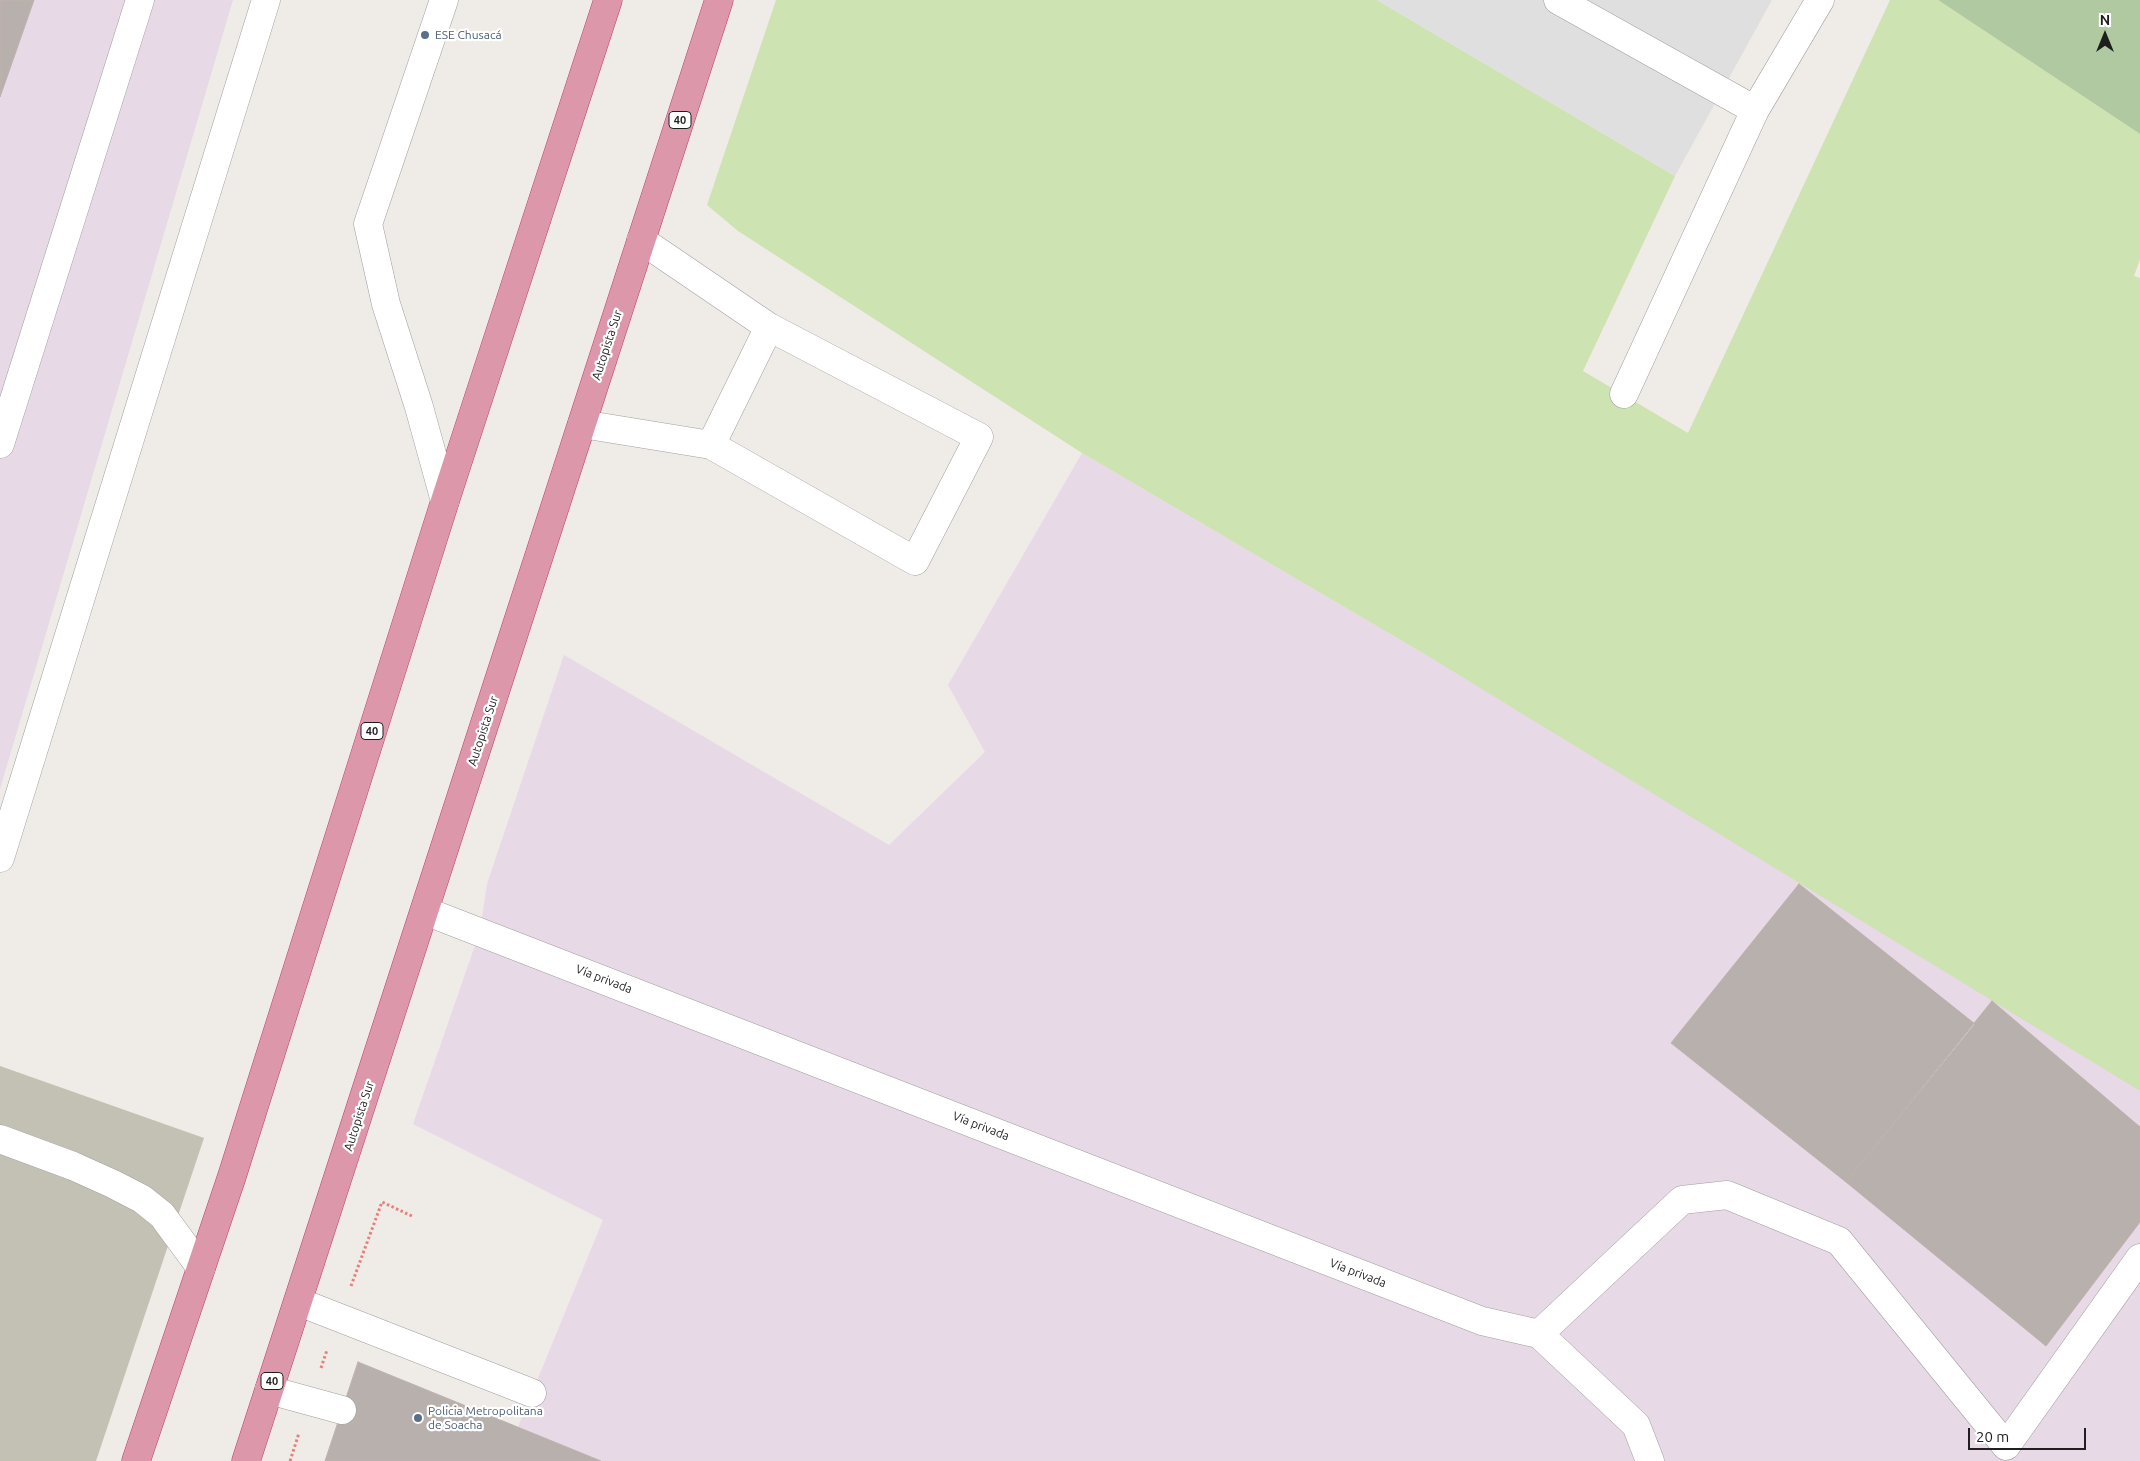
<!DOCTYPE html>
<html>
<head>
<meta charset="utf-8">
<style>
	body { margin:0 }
	#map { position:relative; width:2140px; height:1461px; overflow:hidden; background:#efebe7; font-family:Ubuntu,sans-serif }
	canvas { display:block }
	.north { position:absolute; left:2080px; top:10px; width:50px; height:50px; -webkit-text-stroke:4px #fff; paint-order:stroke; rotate:0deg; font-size:14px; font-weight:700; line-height:20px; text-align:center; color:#1f1f1f }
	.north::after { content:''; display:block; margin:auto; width:18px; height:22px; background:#1f1f1f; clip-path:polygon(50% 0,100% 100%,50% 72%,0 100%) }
	.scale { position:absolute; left:1968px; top:1428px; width:118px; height:22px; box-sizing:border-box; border:2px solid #1f1f1f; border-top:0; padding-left:6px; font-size:15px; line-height:18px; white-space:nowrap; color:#1f1f1f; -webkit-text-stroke:4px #fff; paint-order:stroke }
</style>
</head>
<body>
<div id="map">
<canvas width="2140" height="1461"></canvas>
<div class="north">N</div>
<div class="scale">20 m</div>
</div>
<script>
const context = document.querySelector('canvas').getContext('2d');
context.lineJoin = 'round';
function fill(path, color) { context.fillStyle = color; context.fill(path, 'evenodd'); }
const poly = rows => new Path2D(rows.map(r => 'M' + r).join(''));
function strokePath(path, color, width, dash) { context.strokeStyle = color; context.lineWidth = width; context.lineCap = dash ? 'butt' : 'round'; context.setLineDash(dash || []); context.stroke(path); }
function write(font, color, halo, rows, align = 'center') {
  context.font = font + ' Ubuntu,sans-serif'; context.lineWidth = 4.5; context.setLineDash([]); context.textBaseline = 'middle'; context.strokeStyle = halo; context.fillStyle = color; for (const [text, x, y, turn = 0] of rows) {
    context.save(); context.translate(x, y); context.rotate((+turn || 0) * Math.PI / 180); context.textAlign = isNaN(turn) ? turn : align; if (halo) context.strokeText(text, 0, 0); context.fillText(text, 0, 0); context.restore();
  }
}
const industrial = poly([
	[0,0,233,0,0,789],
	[1082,453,1426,655,1801,881,2140,1090,2140,1461,601,1461,518,1427,603,1220,413,1124,480,931,487,884,564,655,889,845,985,752,948,685]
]);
const construction = poly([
	[0,1066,204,1138,96,1461,0,1461]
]);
const grass = poly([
	[776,0,1377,0,1675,176,1583,371,1688,433,1890,0,1938,0,2140,134,2140,259,2134,276,2140,278,2140,1091,1426,655,1082,453,738,231,707,205]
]);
const forest = poly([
	[1938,0,2140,0,2140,134]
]);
const parking = poly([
	[1377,0,1772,0,1675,176]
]);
const building = poly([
	[0,0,34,0,0,97,0,0],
	[1799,884,1975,1024,1846,1182,1671,1043,1799,884],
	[1992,1001,2140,1127,2140,1222,2046,1346,1846,1182,1992,1001],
	[358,1362,601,1461,325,1461,358,1362]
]);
const path = poly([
	[351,1286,382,1202,414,1217],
	[321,1368,327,1350],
	[290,1461,299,1433]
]);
const minor = poly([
	[444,0,368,224,386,304,419,407,445,501],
	[1558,0,1755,110],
	[1624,394,1755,110,1820,0],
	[582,424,711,445,915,561,979,437,769,327,641,240],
	[0,444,140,0],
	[711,445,769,327],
	[0,858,266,0],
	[425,911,1482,1321,1539,1334],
	[0,1139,73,1166,113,1184,142,1199,162,1215,201,1268],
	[299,1302,532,1393],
	[1539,1334,1682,1200,1727,1195,1839,1241,2006,1446,2140,1258],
	[1539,1334,1636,1425,1650,1461],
	[269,1390,342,1410]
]);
const highway = poly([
	[136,1461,232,1176,445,501,608,0],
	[246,1461,719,0]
]);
const markers = [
	[425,35,5,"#5c6f8a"],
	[418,1418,5,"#5c6f8a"]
];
const shields = [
	[680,120,22],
	[372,731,22],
	[272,1381,22]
];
const shieldNames = [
	["40",680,120],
	["40",372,731],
	["40",272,1381]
];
const serviceNames = [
	["ESE Chusacá",435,35],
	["Policia Metropolitana",428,1411],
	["de Soacha",428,1425]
];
const streetNames = [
	["Autopista Sur",607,345,-72],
	["Autopista Sur",483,731,-72],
	["Vía privada",604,979,21],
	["Autopista Sur",359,1116,-72],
	["Vía privada",981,1126,21],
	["Vía privada",1358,1273,21]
];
fill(industrial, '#e7d9e6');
fill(construction, '#c2c1b3');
fill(grass, '#cee3b2');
fill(forest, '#b0c9a0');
fill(parking, '#dfdfdf');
fill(building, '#b8b0ac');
strokePath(building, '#bfb2ab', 1);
strokePath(minor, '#a0a0a0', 29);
strokePath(highway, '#c63a76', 29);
strokePath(path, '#ea7e7c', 3, [2.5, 2.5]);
strokePath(minor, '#fff', 28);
strokePath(highway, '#dd97aa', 28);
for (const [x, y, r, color] of markers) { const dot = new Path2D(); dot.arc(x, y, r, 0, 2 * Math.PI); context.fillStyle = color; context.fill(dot); strokePath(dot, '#fff', 2); }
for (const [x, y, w] of shields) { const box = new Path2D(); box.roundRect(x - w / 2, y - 8.5, w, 17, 4); context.fillStyle = '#fff'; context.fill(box); strokePath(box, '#1f1f1f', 1); }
write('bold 11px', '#1f1f1f', null, shieldNames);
write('12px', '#4e5e75', '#fff', serviceNames, 'left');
write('12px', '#1f1f1f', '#fff', streetNames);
</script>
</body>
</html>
